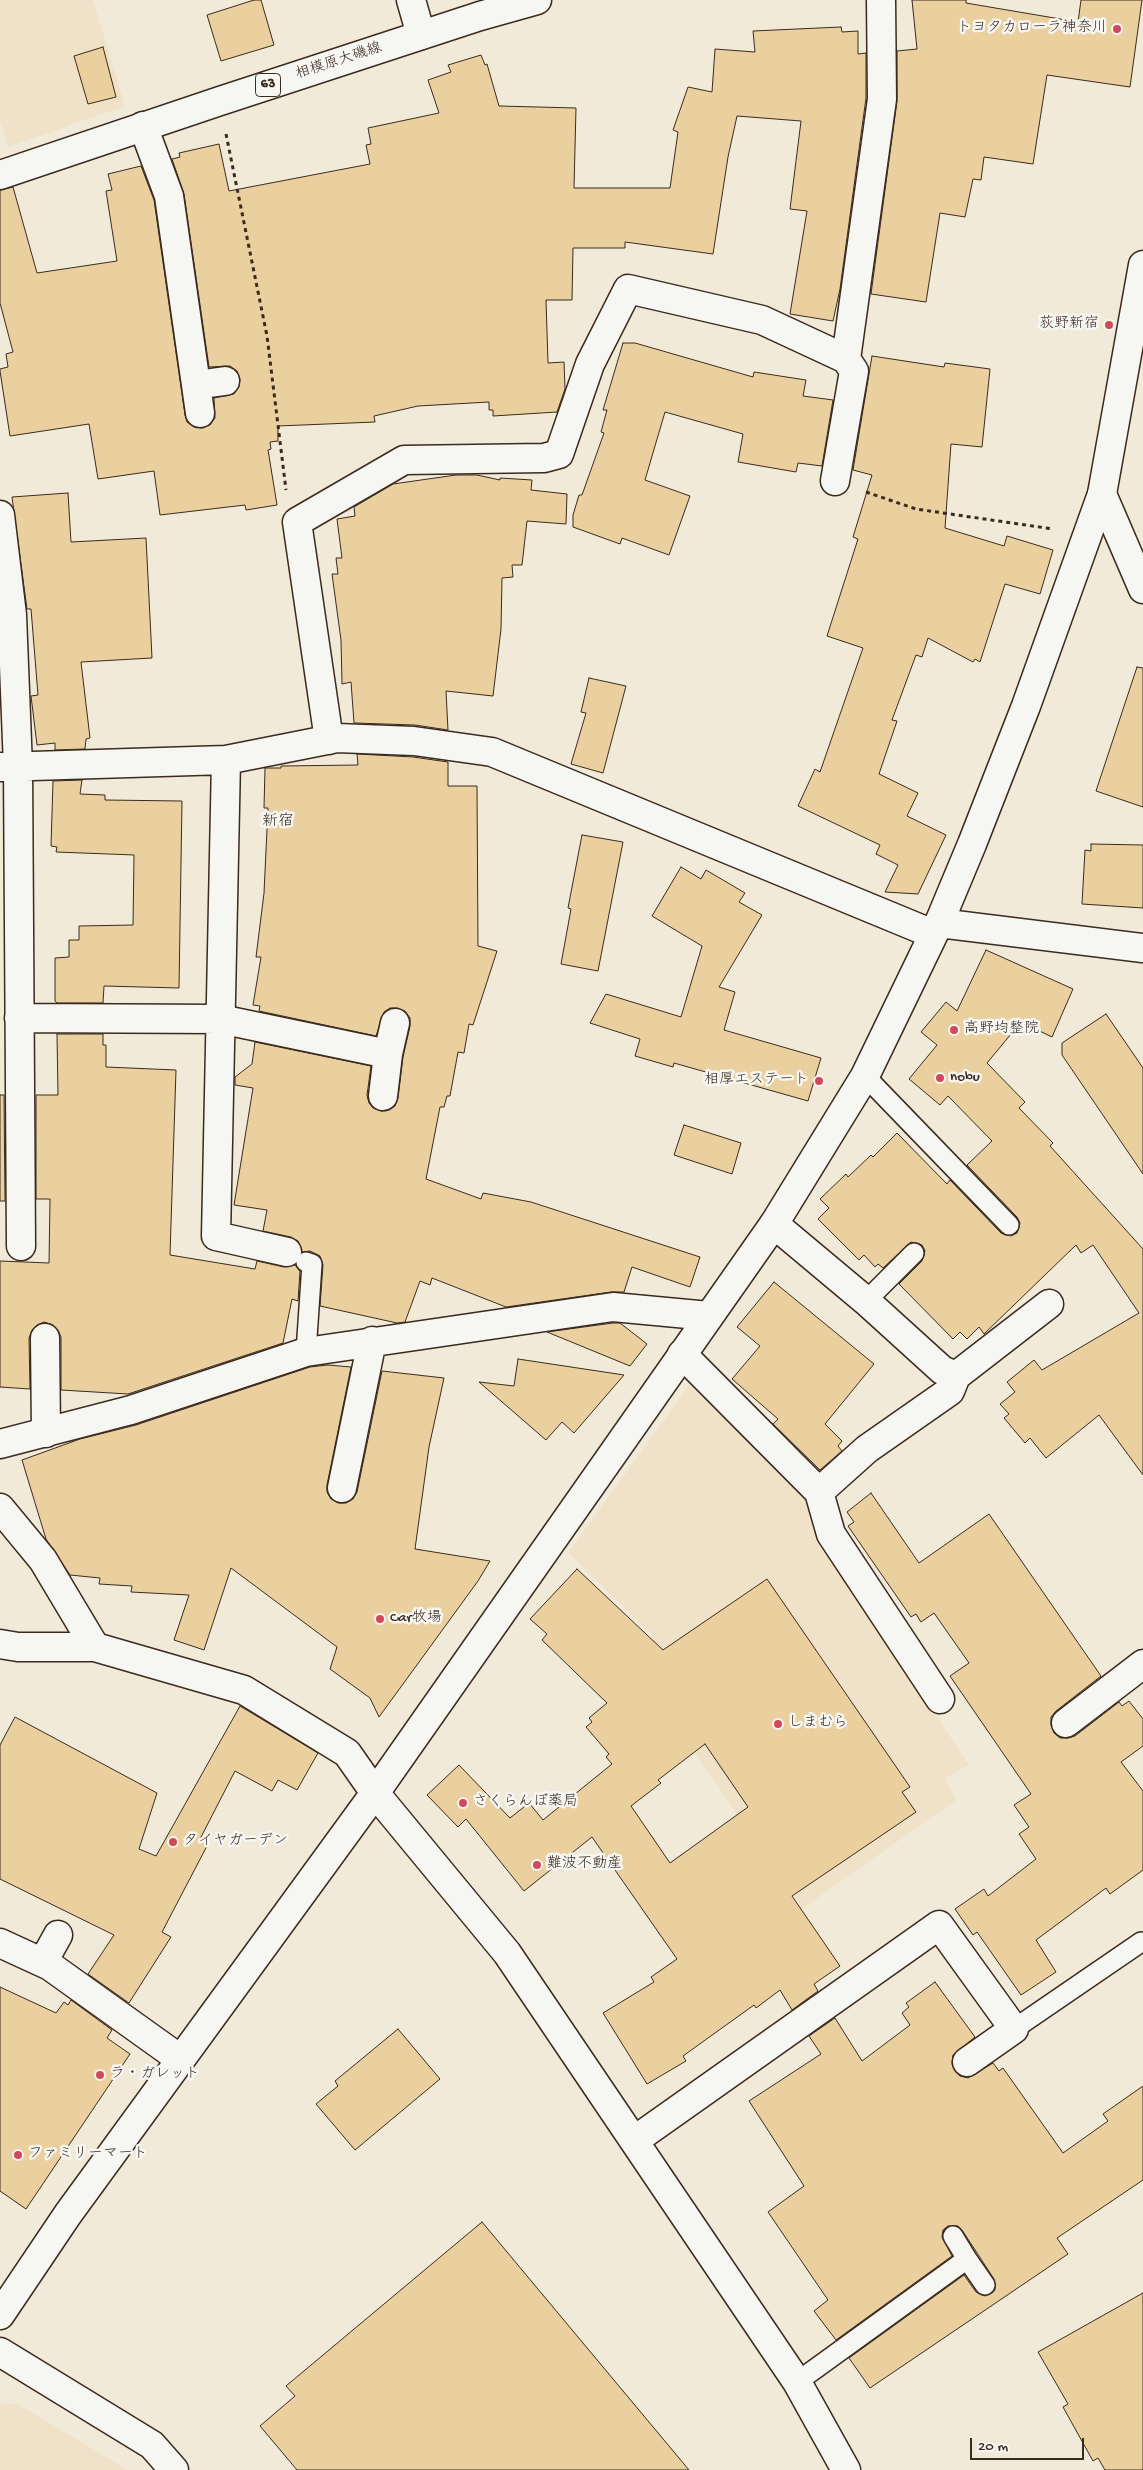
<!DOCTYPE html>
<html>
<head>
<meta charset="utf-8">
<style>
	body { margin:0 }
	#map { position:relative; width:1143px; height:2470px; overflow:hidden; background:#f2ead9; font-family:"Gochi Hand",sans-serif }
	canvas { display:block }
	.scale { position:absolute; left:970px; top:2438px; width:114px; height:22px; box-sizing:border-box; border:2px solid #3b2a1e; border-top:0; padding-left:6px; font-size:15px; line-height:18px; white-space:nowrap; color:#3b2a1e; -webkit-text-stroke:4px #f6f6f2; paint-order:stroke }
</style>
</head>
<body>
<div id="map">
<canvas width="1143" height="2470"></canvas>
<div class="scale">20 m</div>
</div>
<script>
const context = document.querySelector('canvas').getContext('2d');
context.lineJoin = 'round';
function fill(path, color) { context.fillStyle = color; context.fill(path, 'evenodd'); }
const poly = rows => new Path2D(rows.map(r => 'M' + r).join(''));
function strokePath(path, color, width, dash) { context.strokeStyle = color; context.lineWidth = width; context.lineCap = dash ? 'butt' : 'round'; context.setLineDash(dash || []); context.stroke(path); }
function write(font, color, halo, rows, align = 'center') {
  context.font = font + ' "Gochi Hand","Klee One",sans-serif'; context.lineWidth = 5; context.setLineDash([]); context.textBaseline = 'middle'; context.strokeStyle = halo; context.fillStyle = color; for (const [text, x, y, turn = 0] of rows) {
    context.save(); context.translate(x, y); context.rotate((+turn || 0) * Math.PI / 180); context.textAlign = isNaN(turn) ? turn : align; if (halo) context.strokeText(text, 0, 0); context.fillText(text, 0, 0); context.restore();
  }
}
const built = poly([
	[0,0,93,0,125,106,8,147,0,120],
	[689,1385,802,1493,824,1547,969,1765,945,1778,956,1800,803,1908,628,1658,652,1635,568,1553],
	[16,2403,128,2470,0,2470,0,2405]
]);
const building = poly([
	[254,0,261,0,274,45,221,61,207,15,254,0],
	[912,0,966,0,966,3,1078,22,1081,0,1142,0,1130,87,1047,75,1033,164,984,157,981,180,973,179,965,217,940,213,926,302,871,294,897,101,897,51,917,49,912,0],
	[841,27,842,32,858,31,858,54,866,53,866,98,840,289,833,321,790,314,807,211,790,209,801,121,737,116,728,157,713,254,625,242,625,248,573,248,572,300,546,300,548,363,564,362,565,389,557,412,493,416,493,410,489,410,489,402,418,406,374,416,375,422,278,426,278,441,270,442,271,449,268,450,277,505,246,510,245,505,160,515,154,471,98,479,89,424,10,436,0,371,0,369,8,367,6,354,13,352,0,303,0,190,13,187,37,273,117,261,106,191,112,190,108,174,141,166,154,200,185,415,187,422,194,427,203,428,210,425,215,418,214,398,234,394,239,387,240,379,237,371,230,366,209,367,184,194,172,159,180,157,179,153,219,144,229,191,370,164,366,145,371,144,368,128,439,113,428,80,451,72,448,65,481,55,485,65,487,64,499,106,576,108,574,188,670,188,678,132,673,130,688,87,712,92,715,49,755,52,753,31,841,27],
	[103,47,116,97,88,104,74,56,103,47],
	[623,343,635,343,753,377,754,372,806,380,803,396,833,400,822,466,798,463,796,472,738,462,743,434,665,412,645,480,690,496,669,555,622,538,620,544,573,527,573,515,579,495,582,495,604,433,601,432,607,410,603,410,623,343],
	[872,356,944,367,945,363,990,369,982,447,951,444,945,528,1004,546,1007,536,1053,550,1040,594,1005,584,980,662,975,659,973,662,928,638,922,657,916,655,892,720,897,721,879,774,918,793,907,816,946,835,918,894,885,892,898,865,876,854,880,845,798,806,815,769,820,772,863,648,827,636,858,539,853,537,872,475,853,470,872,356],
	[456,475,477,475,500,480,500,478,532,480,531,490,567,494,566,524,527,521,522,565,512,565,513,577,502,578,501,629,493,696,446,691,448,730,415,725,354,723,351,682,342,684,341,640,332,574,338,574,336,558,342,558,337,519,355,516,354,507,393,484,456,475],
	[68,493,71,542,146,538,152,658,81,662,90,738,86,739,85,749,55,750,55,743,37,745,31,696,38,695,31,609,27,609,12,497,68,493],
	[1137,667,1143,668,1143,807,1096,791,1137,667],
	[589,678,626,686,603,773,571,764,586,713,581,712,589,678],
	[357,754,413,757,448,762,448,786,477,786,478,946,497,951,473,1025,469,1024,464,1053,458,1052,450,1096,447,1096,444,1107,440,1107,426,1179,481,1199,483,1193,531,1202,700,1257,690,1287,632,1267,624,1292,611,1292,506,1307,432,1278,430,1285,420,1281,405,1322,397,1323,320,1306,323,1265,320,1256,310,1251,302,1252,298,1241,291,1237,263,1231,267,1210,234,1205,253,1088,235,1085,235,1077,252,1064,255,1042,371,1066,367,1095,369,1103,373,1108,381,1111,389,1110,395,1106,398,1098,403,1057,410,1026,410,1018,405,1011,398,1008,390,1008,384,1012,376,1036,259,1011,260,1006,253,1005,261,957,256,957,264,893,268,808,264,808,265,768,281,768,281,766,358,765,357,754],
	[82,780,80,794,105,795,105,800,182,801,179,988,104,986,103,1003,57,1003,55,1001,55,958,69,957,69,940,79,940,79,926,133,925,134,855,56,852,57,847,51,846,53,781,82,780],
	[582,835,623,842,598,971,561,964,571,909,568,908,582,835],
	[1091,844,1143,845,1143,908,1082,904,1085,850,1091,851,1091,844],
	[681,867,701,879,706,870,745,893,739,902,762,915,719,987,735,992,724,1030,821,1058,808,1101,674,1063,673,1067,635,1056,640,1039,590,1023,606,994,681,1017,702,946,652,916,681,867],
	[986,950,1073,989,1052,1037,1021,1022,987,1063,1025,1102,1019,1108,1053,1143,1050,1146,1143,1249,1143,1475,1099,1415,1046,1458,1030,1438,1025,1443,1004,1418,1009,1414,1000,1404,1015,1392,1007,1382,1034,1360,1042,1370,1139,1313,1093,1245,1081,1253,1076,1245,984,1334,979,1327,967,1339,960,1332,953,1339,899,1284,922,1261,925,1251,922,1245,911,1242,883,1268,878,1264,875,1267,864,1255,859,1260,818,1219,829,1208,820,1199,846,1174,848,1177,871,1155,873,1157,897,1133,947,1184,950,1180,1001,1233,1011,1236,1017,1233,1020,1223,1017,1217,967,1165,992,1141,948,1096,940,1105,909,1079,937,1045,921,1032,946,1002,957,1011,986,950],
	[1106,1014,1143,1068,1143,1174,1062,1055,1062,1043,1106,1014],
	[57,1034,103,1034,103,1045,106,1045,106,1067,176,1070,170,1255,255,1269,257,1261,284,1267,295,1265,300,1271,298,1301,292,1299,283,1343,128,1394,61,1390,61,1337,58,1330,53,1325,44,1322,37,1325,32,1330,29,1338,30,1389,0,1387,0,1261,49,1263,50,1199,36,1199,36,1095,58,1095,57,1034],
	[0,1095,4,1095,5,1201,0,1201,0,1095],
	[684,1125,741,1143,732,1174,674,1155,684,1125],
	[774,1282,874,1364,825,1424,842,1441,838,1446,842,1451,820,1470,773,1424,778,1419,732,1379,760,1346,737,1327,774,1282],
	[613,1323,620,1323,647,1344,630,1366,547,1332,613,1323],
	[518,1359,624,1375,574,1433,562,1422,546,1440,479,1382,514,1386,518,1359],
	[328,1365,351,1367,327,1485,327,1492,331,1499,338,1503,346,1503,353,1499,357,1492,382,1371,444,1378,429,1447,415,1549,490,1561,478,1581,379,1717,370,1698,330,1669,337,1647,231,1568,204,1650,174,1640,189,1595,131,1592,132,1586,99,1584,100,1578,70,1575,46,1539,22,1460,80,1439,136,1425,310,1367,328,1365],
	[871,1493,919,1563,989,1514,1101,1676,1056,1711,1051,1717,1051,1725,1054,1733,1060,1738,1068,1738,1075,1736,1119,1702,1122,1706,1129,1701,1143,1719,1143,1746,1121,1762,1143,1791,1143,1870,1110,1894,1106,1888,1036,1940,1056,1972,1021,1995,977,1932,973,1935,955,1909,984,1889,988,1896,1036,1859,1019,1834,1029,1827,1014,1805,1031,1794,950,1676,969,1663,934,1613,921,1622,916,1614,911,1617,848,1526,854,1522,847,1512,871,1493],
	[577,1569,663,1650,767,1579,910,1787,902,1792,916,1812,792,1896,840,1966,814,1984,818,1991,792,2010,780,1990,756,2008,754,2005,683,2056,686,2061,647,2084,603,2013,654,1982,651,1977,677,1959,592,1837,524,1891,466,1819,458,1827,427,1795,459,1765,510,1818,529,1803,543,1820,612,1764,606,1757,609,1754,586,1727,592,1722,589,1718,607,1703,542,1640,547,1634,530,1619,577,1569],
	[705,1744,748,1807,670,1863,631,1806,661,1783,658,1780,705,1744],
	[240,1706,318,1753,297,1790,278,1780,272,1791,235,1771,200,1839,208,1844,162,1932,171,1937,129,2003,88,1974,114,1935,0,1879,0,1745,15,1717,157,1793,139,1849,156,1856,240,1706],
	[935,1982,975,2037,953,2055,952,2064,955,2071,960,2076,968,2078,993,2063,999,2071,1003,2068,1063,2153,1108,2121,1103,2114,1143,2086,1143,2180,1057,2238,1068,2254,870,2388,849,2358,964,2275,976,2292,985,2296,995,2290,994,2279,962,2230,958,2226,948,2226,943,2230,942,2237,952,2256,836,2340,814,2311,828,2300,768,2212,804,2186,749,2101,821,2054,809,2036,835,2018,862,2061,910,2025,902,2013,909,2007,906,2003,935,1982],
	[0,1987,56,2013,64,2002,68,2005,71,2000,112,2030,107,2038,130,2054,26,2209,0,2191,0,1987],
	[398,2029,440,2079,355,2150,316,2104,338,2086,335,2081,398,2029],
	[482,2222,689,2470,297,2470,260,2426,295,2396,286,2386,482,2222],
	[1143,2293,1143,2470,1105,2470,1098,2458,1093,2461,1063,2407,1068,2404,1038,2352,1143,2293]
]);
const path = poly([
	[226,134,267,336,286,490],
	[866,492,916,509,1053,529]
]);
const service = poly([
	[865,1076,1009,1225],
	[306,1262,312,1264,306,1352],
	[866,1301,914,1253],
	[1014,2029,1141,1942],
	[967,2259,985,2285],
	[797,2382,967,2259,953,2236]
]);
const minor = poly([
	[411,0,421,35],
	[143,126,169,196,200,413],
	[196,385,225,381],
	[835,481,854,371,846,359,882,99,881,0],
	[1102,494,1143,589],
	[0,515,12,615,18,767,21,1246],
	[329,740,297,522,404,460,544,458,559,454,590,364,628,289,762,320,846,359],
	[226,760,216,1236,287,1252],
	[0,767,226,760,337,738,414,741,492,752,933,934],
	[939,923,1143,948],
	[19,1018,220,1019,388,1054,383,1096],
	[388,1054,395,1023],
	[774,1224,866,1301,942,1370,956,1376,1049,1304],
	[45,1338,46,1433],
	[682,1354,819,1492,831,1534,940,1699],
	[0,1444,131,1410,306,1352,613,1307,709,1316],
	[342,1488,372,1341],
	[819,1492,867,1449,950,1391,956,1376],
	[0,1508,43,1560,95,1647],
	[0,1644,18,1647,95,1647,244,1690,347,1753,375,1793],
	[1066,1723,1143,1664],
	[0,1943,50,1966,180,2059],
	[43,1962,58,1935],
	[635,2140,939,1925,1014,2029,967,2062],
	[0,2352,152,2445,174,2470]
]);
const tertiary = poly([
	[375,1793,507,1953,797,2382,846,2470],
	[0,2315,68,2214,375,1793,774,1224,865,1076,939,923,972,844,1026,706,1102,494,1143,265]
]);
const primary = poly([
	[0,175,220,101,480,16,537,0]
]);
const markers = [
	[1117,29,5,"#d1495b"],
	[1109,325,5,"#d1495b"],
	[954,1030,5,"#d1495b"],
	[940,1078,5,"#d1495b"],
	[819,1081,5,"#d1495b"],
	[380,1619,5,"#d1495b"],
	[778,1724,5,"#d1495b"],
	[463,1803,5,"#d1495b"],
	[173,1842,5,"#d1495b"],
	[537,1865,5,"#d1495b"],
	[100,2075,5,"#d1495b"],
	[18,2155,5,"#d1495b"]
];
const shields = [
	[268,85,25]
];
const shieldNames = [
	["63",268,85]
];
const poiNames = [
	["トヨタカローラ神奈川",1107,29,"right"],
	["荻野新宿",1099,325,"right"],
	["高野均整院",964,1030],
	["nobu",950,1078],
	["相厚エステート",809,1081,"right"],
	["Car牧場",390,1619],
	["しまむら",788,1724],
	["さくらんぼ薬局",473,1803],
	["タイヤガーデン",183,1842],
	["難波不動産",547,1865],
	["ラ・ガレット",110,2075],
	["ファミリーマート",28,2155]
];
const streetNames = [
	["相模原大磯線",339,62,-18]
];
const neighbourhoodNames = [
	["新宿",278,823]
];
fill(built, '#f0e2c8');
fill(building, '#eacf9f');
strokePath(building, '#3b2a1e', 1);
strokePath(service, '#3b2a1e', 22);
strokePath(minor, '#3b2a1e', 31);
strokePath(tertiary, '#3b2a1e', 31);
strokePath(primary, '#3b2a1e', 31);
strokePath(path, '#3b2a1e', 3, [4, 4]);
strokePath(service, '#f6f6f2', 19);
strokePath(minor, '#f6f6f2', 28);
strokePath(tertiary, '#f6f6f2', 28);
strokePath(primary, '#f6f6f2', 28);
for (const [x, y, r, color] of markers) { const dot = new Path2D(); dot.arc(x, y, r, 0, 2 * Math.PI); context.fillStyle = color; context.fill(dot); strokePath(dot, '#f6f6f2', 2); }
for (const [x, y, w] of shields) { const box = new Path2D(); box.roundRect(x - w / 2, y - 11.5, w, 23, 4); context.fillStyle = '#f6f6f2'; context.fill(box); strokePath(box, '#3b2a1e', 1); }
write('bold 14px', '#3b2a1e', null, shieldNames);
write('15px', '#3b2a1e', '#f6f6f2', poiNames, 'left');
write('15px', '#3b2a1e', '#f6f6f2', streetNames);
write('16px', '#3b2a1e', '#f6f6f2', neighbourhoodNames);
</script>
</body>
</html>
